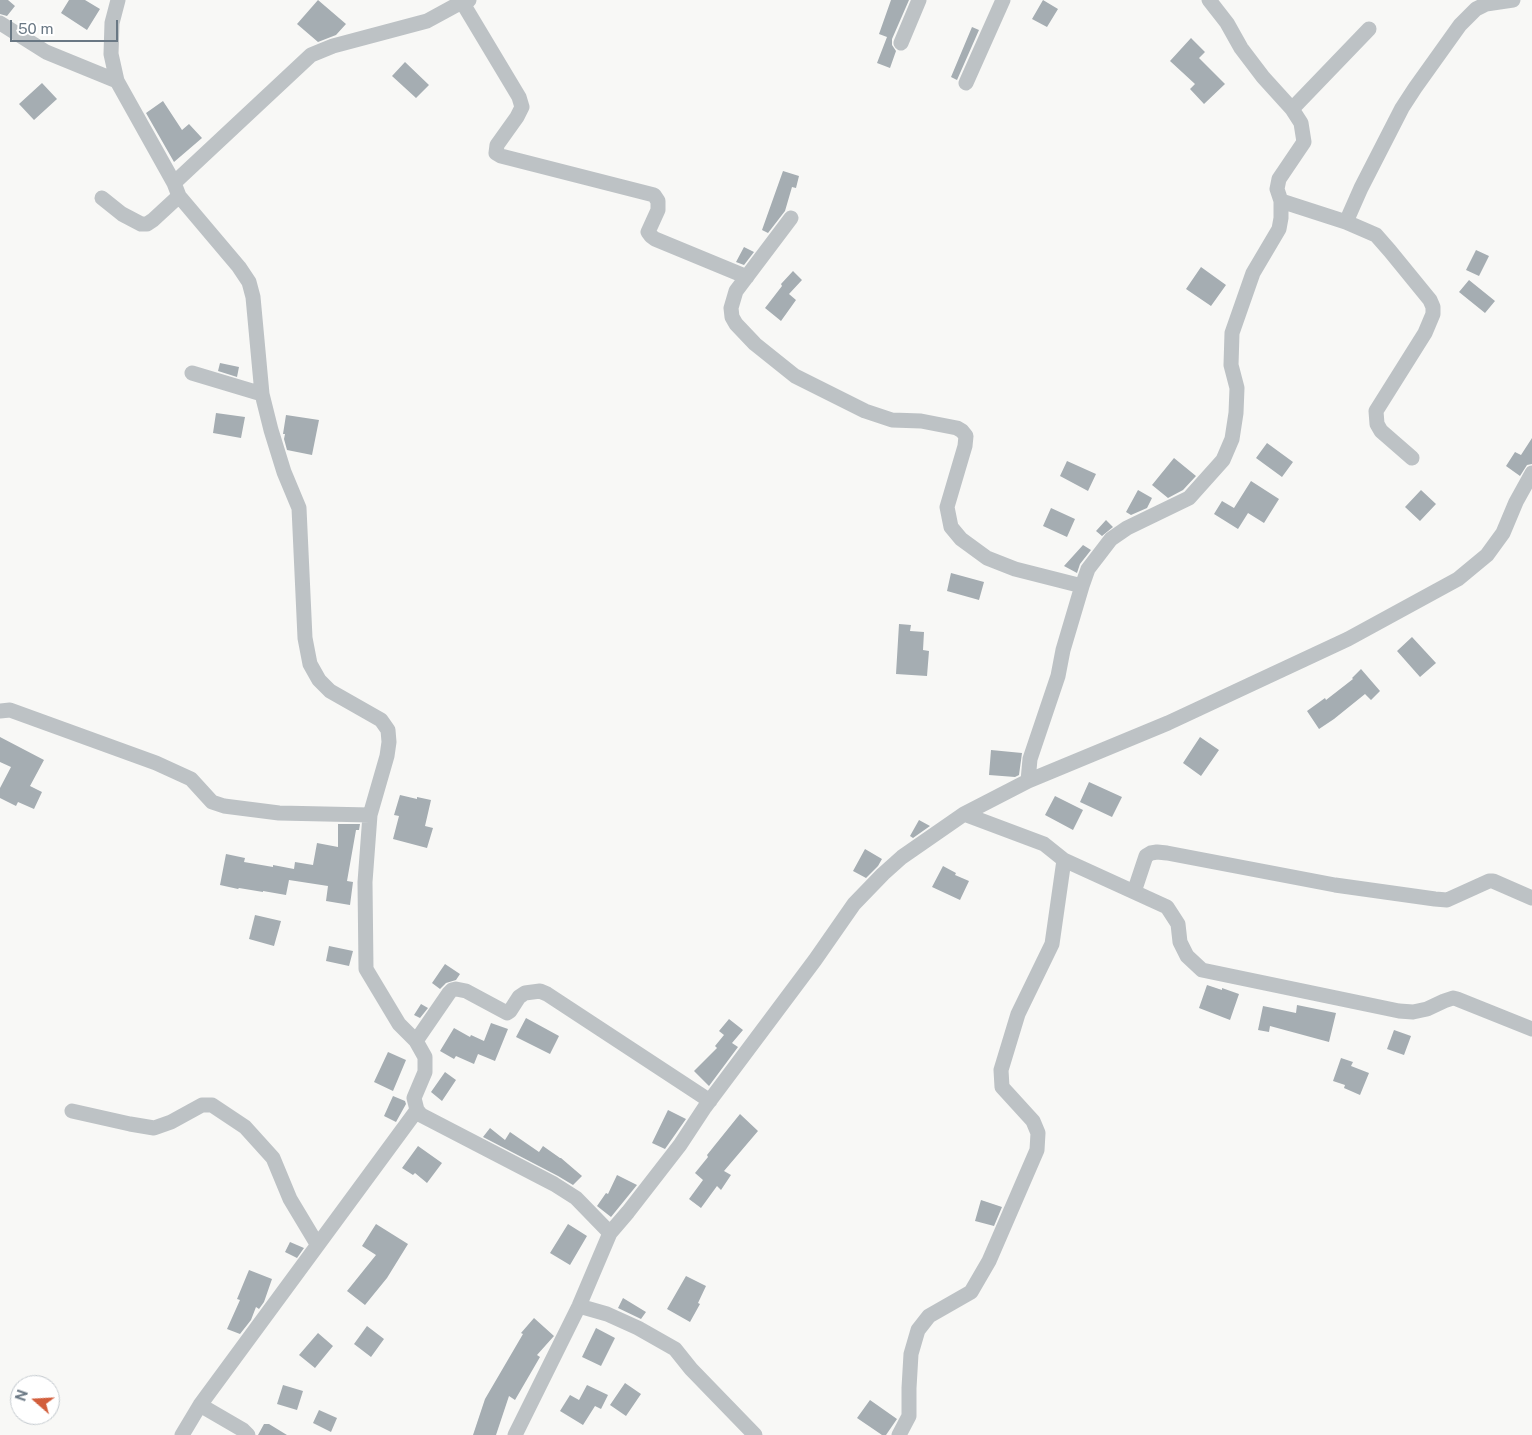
<!DOCTYPE html>
<html>
<head>
<meta charset="utf-8">
<style>
	body { margin:0 }
	#map { position:relative; width:1532px; height:1435px; overflow:hidden; background:#f8f8f6; font-family:"Public Sans",sans-serif }
	canvas { display:block }
	.north { position:absolute; left:10px; top:1375px; width:50px; height:50px; box-sizing:border-box; background:#fff; border:1px solid #c3c9ce; border-radius:50%; rotate:289deg; font-size:14px; font-weight:700; line-height:20px; text-align:center; color:#6a7884 }
	.north::after { content:''; display:block; margin:auto; width:18px; height:22px; background:#d25e3c; clip-path:polygon(50% 0,100% 100%,50% 72%,0 100%) }
	.scale { position:absolute; left:10px; top:20px; width:108px; height:22px; box-sizing:border-box; border:2px solid #6a7884; border-top:0; padding-left:6px; font-size:15px; line-height:18px; white-space:nowrap; color:#6a7884; -webkit-text-stroke:4px #fff; paint-order:stroke }
</style>
</head>
<body>
<div id="map">
<canvas width="1532" height="1435"></canvas>
<div class="north">N</div>
<div class="scale">50 m</div>
</div>
<script>
const context = document.querySelector('canvas').getContext('2d');
context.lineJoin = 'round';
function fill(path, color) { context.fillStyle = color; context.fill(path, 'evenodd'); }
const poly = rows => new Path2D(rows.map(r => 'M' + r).join(''));
function strokePath(path, color, width, dash) { context.strokeStyle = color; context.lineWidth = width; context.lineCap = dash ? 'butt' : 'round'; context.setLineDash(dash || []); context.stroke(path); }
const building = poly([
	[0,0,8,0,15,6,7,16,0,14],
	[69,0,85,0,100,9,87,30,61,13],
	[318,0,346,24,336,35,318,42,297,24],
	[891,0,909,0,892,39,892,45,896,51,890,68,877,63,887,37,879,34],
	[1043,0,1058,9,1047,27,1032,19],
	[972,27,979,30,957,80,951,77],
	[1191,38,1205,52,1199,58,1225,84,1204,104,1190,89,1195,84,1170,61],
	[405,62,429,85,416,98,392,76],
	[42,83,57,99,34,120,19,104],
	[163,101,182,130,189,124,202,138,174,162,146,113],
	[783,171,799,176,796,188,792,187,785,211,768,233,762,230],
	[744,247,754,252,744,265,736,262],
	[1476,250,1489,256,1479,276,1466,270],
	[1201,267,1226,285,1211,306,1186,289],
	[793,271,802,280,789,294,796,300,781,321,765,308,782,286,781,284],
	[1469,280,1495,301,1485,313,1459,292],
	[220,363,239,367,237,377,218,371],
	[216,413,245,417,241,438,213,433],
	[286,415,319,420,312,455,287,450,284,439,285,434,283,434],
	[1532,438,1532,464,1527,465,1520,476,1506,466,1515,452,1521,455],
	[1267,443,1293,462,1282,477,1256,458],
	[1174,458,1196,476,1183,490,1168,498,1152,485],
	[1067,461,1096,474,1088,491,1060,476],
	[1251,481,1279,499,1264,523,1248,513,1238,529,1214,514,1222,501,1234,508],
	[1138,490,1152,498,1147,508,1131,515,1126,512],
	[1421,490,1436,504,1420,521,1405,507],
	[1051,508,1075,519,1067,537,1043,526],
	[1106,520,1113,527,1102,536,1096,531],
	[1083,545,1091,550,1080,564,1077,573,1064,566],
	[951,573,984,582,979,600,947,591],
	[899,624,911,625,910,631,924,632,923,650,929,651,927,676,896,674],
	[1412,637,1436,663,1420,677,1397,651],
	[1361,669,1380,691,1371,700,1365,694,1334,719,1319,729,1307,711,1325,698,1326,700,1353,679,1352,678],
	[0,737,44,760,30,786,42,792,34,809,18,802,16,806,0,798,0,788,11,767,0,762],
	[1200,737,1219,750,1201,776,1183,763],
	[991,750,1022,753,1019,775,1015,777,989,775],
	[1089,782,1122,797,1112,817,1080,802],
	[400,795,417,799,417,797,431,800,425,826,433,828,427,848,393,839,399,816,394,815],
	[1055,796,1083,810,1073,830,1045,815],
	[919,820,930,826,913,838,910,836],
	[338,824,360,824,359,830,356,830,347,881,353,882,350,905,326,901,328,886,289,880,286,895,263,891,263,892,239,888,238,889,220,885,226,854,245,858,244,862,273,867,273,865,294,869,295,862,313,865,317,843,338,847],
	[865,849,882,859,878,866,866,878,853,871],
	[943,866,956,873,955,875,969,881,960,900,932,887],
	[255,915,281,921,274,946,249,939],
	[329,946,353,951,349,966,326,961],
	[445,964,460,974,456,980,446,983,440,989,432,983],
	[1207,985,1222,990,1222,988,1239,994,1230,1020,1199,1008],
	[421,1004,428,1008,420,1018,414,1015],
	[1297,1005,1336,1013,1329,1042,1270,1026,1269,1032,1258,1030,1263,1006,1296,1013],
	[526,1018,559,1036,550,1054,516,1037],
	[729,1019,743,1030,732,1043,738,1047,709,1086,694,1071,717,1048,715,1046,724,1035,719,1031],
	[491,1023,508,1029,495,1061,478,1054,474,1064,456,1056,454,1059,440,1051,454,1028,470,1037,471,1035,484,1041],
	[1394,1030,1411,1036,1404,1055,1387,1049],
	[388,1052,406,1060,393,1091,374,1082],
	[1341,1058,1353,1062,1351,1066,1369,1073,1360,1095,1344,1088,1345,1085,1333,1081],
	[445,1072,456,1080,442,1101,431,1092],
	[393,1096,405,1101,406,1104,396,1122,384,1116],
	[668,1110,686,1119,665,1149,652,1143],
	[740,1114,758,1131,724,1171,731,1175,721,1190,717,1186,701,1208,689,1199,703,1180,695,1173,708,1157,707,1155,715,1145],
	[490,1128,505,1140,510,1132,539,1152,543,1146,560,1158,561,1158,582,1176,573,1185,558,1176,483,1137],
	[418,1146,442,1163,427,1183,415,1173,413,1175,402,1168],
	[617,1175,637,1185,611,1217,597,1206,606,1193,608,1194],
	[981,1200,1002,1207,994,1226,975,1221],
	[376,1224,408,1244,387,1278,365,1305,347,1291,376,1255,362,1246],
	[568,1224,587,1236,570,1265,550,1253],
	[290,1242,304,1248,297,1258,285,1252],
	[249,1270,272,1279,264,1302,259,1309,256,1307,251,1320,240,1334,227,1329,240,1300,237,1299],
	[686,1276,706,1286,698,1303,700,1304,690,1322,667,1309],
	[623,1298,646,1312,641,1319,618,1308],
	[534,1318,554,1336,537,1355,540,1357,515,1400,509,1396,496,1435,473,1435,485,1399,523,1334,521,1333],
	[367,1326,384,1339,371,1357,354,1344],
	[596,1328,615,1338,601,1366,582,1357],
	[318,1333,333,1346,315,1368,299,1355],
	[625,1383,641,1394,626,1416,610,1405],
	[283,1385,303,1391,297,1410,277,1404],
	[587,1385,608,1395,601,1409,595,1406,583,1425,560,1411,570,1395,579,1400],
	[870,1400,897,1419,886,1435,882,1435,857,1418],
	[319,1410,337,1418,331,1432,313,1423],
	[264,1424,269,1424,287,1435,258,1435]
]);
const minor = poly([
	[459,0,462,2,519,97,522,107,517,117,497,145,496,153,501,156,654,195,658,201,658,210,648,232,651,236,655,239,747,277],
	[0,23,46,52,117,81,174,183,179,196,239,267,249,282,253,297,262,394,271,430,284,472,299,508,305,638,310,664,319,680,330,691,381,720,388,730,389,742,387,756,370,815,365,882,366,969,399,1024,416,1041,425,1057,425,1072,414,1098,417,1110,421,1115,554,1184,576,1198,610,1233],
	[901,43,919,0],
	[117,81,111,54,112,23,118,0],
	[966,83,1003,0],
	[1292,109,1369,29],
	[174,183,311,55,333,46,427,21,462,2,469,0],
	[102,198,122,214,141,224,147,224,153,220,179,196],
	[1281,201,1346,222,1376,235,1390,251,1430,300,1433,307,1433,314,1425,333,1376,411,1377,424,1381,431,1412,458],
	[791,218,736,291,731,308,732,317,736,324,755,344,795,376,865,411,892,420,921,421,957,428,962,431,966,436,965,446,947,507,951,527,961,539,987,558,1015,569,1082,586],
	[1346,222,1361,188,1402,108,1415,88,1460,25,1476,9,1486,4,1513,0],
	[192,373,262,394],
	[0,711,10,710,156,763,191,779,212,802,224,806,279,813,370,815],
	[1028,781,1168,723,1348,639,1458,579,1487,555,1503,533,1516,502,1532,473],
	[964,814,1044,844,1064,860,1167,907,1178,924,1180,942,1187,956,1202,970,1399,1011,1413,1012,1427,1009,1444,1001,1453,998,1457,999,1532,1029],
	[1134,892,1146,856,1151,853,1157,852,1167,853,1335,885,1435,899,1447,900,1489,881,1493,881,1532,898],
	[416,1041,449,993,452,990,456,989,466,991,507,1013,510,1011,519,997,525,993,540,991,547,994,710,1101],
	[72,1111,130,1124,154,1128,171,1122,202,1105,212,1105,245,1127,273,1158,290,1199,317,1244],
	[579,1306,607,1314,638,1328,675,1349,691,1369,755,1435],
	[200,1405,243,1430,248,1435],
	[182,1435,200,1405,417,1110],
	[515,1435,579,1306,610,1233,628,1212,680,1145,705,1107,815,960,854,904,883,874,902,857,964,814,1028,781,1030,759,1058,676,1063,650,1082,586,1088,569,1098,556,1111,539,1127,528,1189,498,1223,460,1232,439,1236,413,1237,388,1231,365,1232,333,1253,273,1279,229,1281,218,1281,201,1277,189,1279,179,1304,142,1301,123,1292,109,1263,77,1241,48,1227,23,1209,0],
	[899,1435,909,1416,909,1388,911,1354,918,1330,929,1316,971,1292,989,1261,1037,1150,1038,1133,1033,1121,1002,1087,1001,1070,1018,1014,1052,944,1064,860]
]);
fill(building, '#a5adb2');
strokePath(minor, '#bdc2c5', 15);
</script>
</body>
</html>
